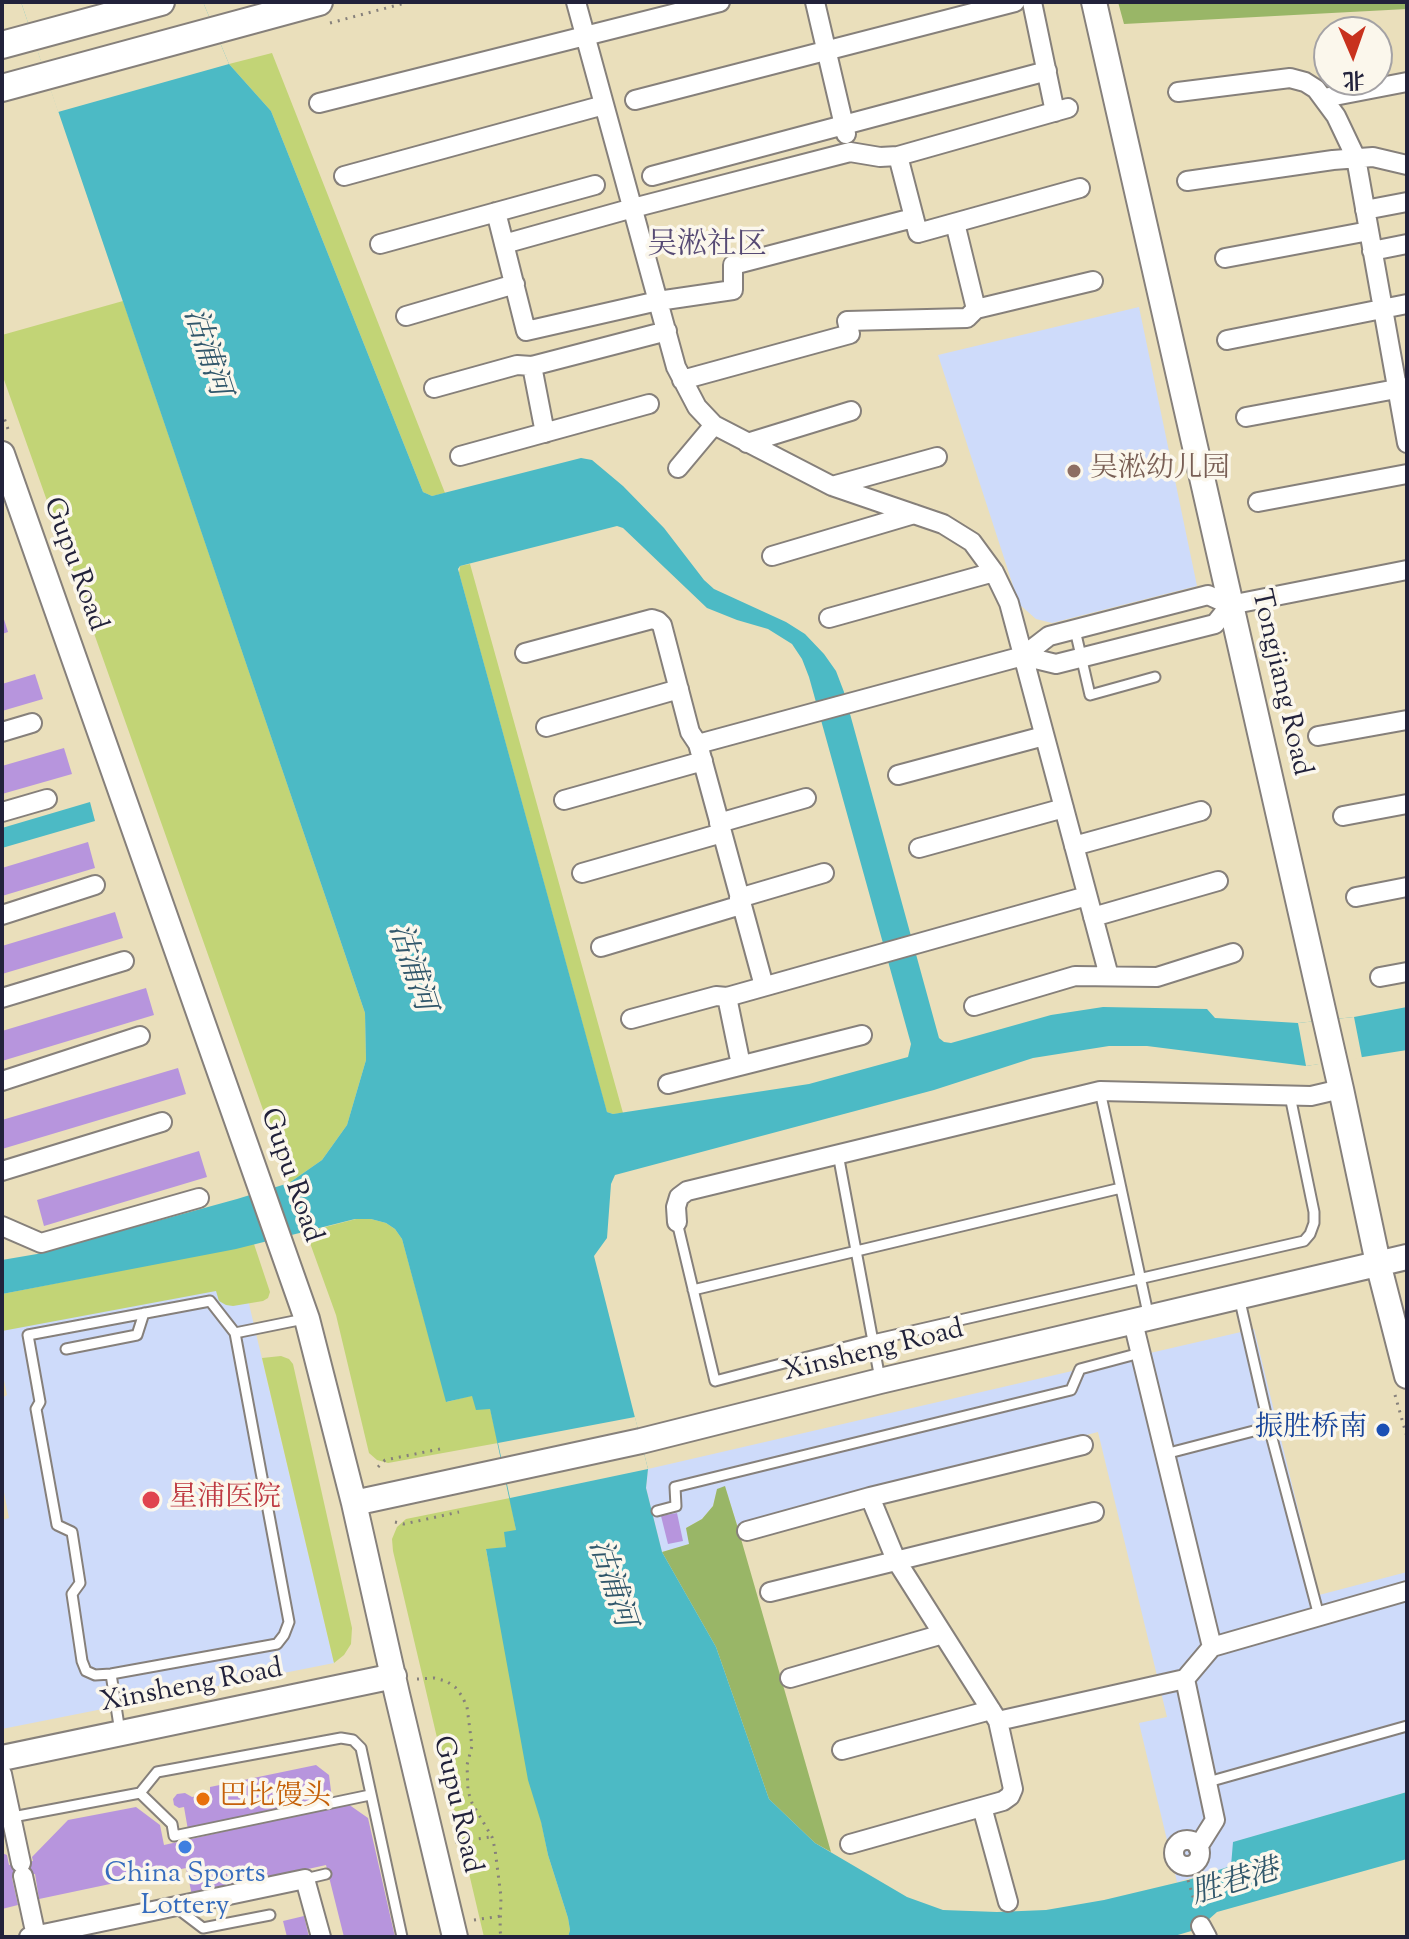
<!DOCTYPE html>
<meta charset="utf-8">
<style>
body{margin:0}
#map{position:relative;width:1409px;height:1939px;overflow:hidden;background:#eadfbb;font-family:"Sorts Mill Goudy","Noto Serif SC",serif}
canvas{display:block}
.frame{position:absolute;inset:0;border:4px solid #22223b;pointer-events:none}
.north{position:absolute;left:1313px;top:16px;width:80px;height:80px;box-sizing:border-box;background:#fbf7ec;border:2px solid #a4a2a5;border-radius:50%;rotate:178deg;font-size:22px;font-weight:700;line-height:32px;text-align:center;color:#22223b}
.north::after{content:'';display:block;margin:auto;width:28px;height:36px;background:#c8321e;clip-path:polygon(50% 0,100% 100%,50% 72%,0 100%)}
</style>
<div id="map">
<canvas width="1409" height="1939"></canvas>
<div class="frame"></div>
<div class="north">北</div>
</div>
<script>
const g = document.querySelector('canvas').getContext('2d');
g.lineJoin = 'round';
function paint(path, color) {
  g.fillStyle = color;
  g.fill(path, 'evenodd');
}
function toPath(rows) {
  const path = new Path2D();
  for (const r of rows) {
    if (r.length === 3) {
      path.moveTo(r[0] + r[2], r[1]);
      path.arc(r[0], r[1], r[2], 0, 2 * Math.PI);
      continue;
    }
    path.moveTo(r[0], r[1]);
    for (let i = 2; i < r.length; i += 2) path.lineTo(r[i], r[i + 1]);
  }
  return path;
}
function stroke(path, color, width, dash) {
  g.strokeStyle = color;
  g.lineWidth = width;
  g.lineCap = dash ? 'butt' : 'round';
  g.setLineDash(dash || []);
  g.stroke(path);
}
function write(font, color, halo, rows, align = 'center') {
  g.font = font + ' "Sorts Mill Goudy","Noto Serif SC",serif';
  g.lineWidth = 7;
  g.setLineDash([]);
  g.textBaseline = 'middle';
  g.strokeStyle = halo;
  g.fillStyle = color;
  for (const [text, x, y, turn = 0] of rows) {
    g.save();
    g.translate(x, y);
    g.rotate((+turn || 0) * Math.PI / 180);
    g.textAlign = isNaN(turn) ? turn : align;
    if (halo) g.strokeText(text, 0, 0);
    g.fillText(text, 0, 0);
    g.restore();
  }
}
const built = toPath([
 [1139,307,1197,586,1052,623,1036,619,1019,604,938,355],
 [236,1249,334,1663,2,1729,2,1520,9,1518,2,1482,2,1398,7,1395,2,1370,2,1294],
 [1254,1329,1319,1595,1407,1572,1407,1792,1234,1842,1232,1866,1177,1882,1139,1723,1167,1717,1098,1432,737,1525,725,1487,717,1490,713,1506,702,1519,686,1528,690,1544,662,1552,646,1488,648,1469]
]);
const green = toPath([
 [272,53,445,493,432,496,423,492,271,111,229,64],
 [123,301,365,1013,366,1060,347,1125,322,1160,289,1183,2,374,2,335],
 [470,564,623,1113,613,1114,607,1112,605,1106,459,573,460,566],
 [356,1219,371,1219,386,1223,395,1229,402,1239,447,1402,473,1395,490,1408,498,1443,388,1463,377,1460,369,1453,336,1315,306,1232],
 [254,1244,270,1292,268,1298,263,1301,233,1306,226,1305,219,1301,216,1291,2,1331,2,1294],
 [281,1356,289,1359,293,1364,352,1628,351,1644,344,1655,334,1663,262,1358],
 [510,1498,516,1530,506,1547,486,1550,548,1855,568,1918,570,1930,568,1937,484,1937,393,1551,392,1539,397,1527,406,1519]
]);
const forest = toPath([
 [1118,2,1407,2,1407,9,1124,24],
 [725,1486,737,1525,831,1852,815,1843,769,1799,716,1647,662,1552,689,1544,686,1528,702,1519,713,1506,717,1489]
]);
const water = toPath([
 [21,2,203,2,229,64,271,111,423,492,432,496,581,458,592,460,623,486,664,528,704,580,714,589,786,622,805,634,824,654,836,671,844,692,939,1038,944,1042,951,1043,1051,1015,1103,1007,1207,1009,1215,1018,1298,1023,1354,1017,1407,1007,1407,1050,1306,1066,1147,1046,1109,1046,1033,1058,934,1090,615,1175,611,1184,607,1238,594,1256,648,1469,646,1488,662,1552,716,1647,769,1799,815,1843,907,1897,943,1910,997,1912,1046,1910,1104,1900,1188,1880,1231,1866,1233,1842,1407,1792,1407,1859,1217,1912,1198,1929,1171,1937,568,1937,570,1930,568,1918,548,1855,541,1822,528,1780,486,1549,506,1547,504,1532,516,1530,490,1409,476,1410,472,1396,446,1402,402,1239,395,1229,386,1223,371,1219,355,1219,236,1249,2,1294,2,1260,37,1254,237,1199,289,1183,322,1160,347,1125,366,1060,365,1013],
 [617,526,623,528,707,608,737,620,768,629,792,644,802,659,809,677,911,1044,908,1057,809,1084,613,1114,607,1112,458,569,460,566],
 [90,802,95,821,2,848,2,828]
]);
const pier = toPath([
 [21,2,203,2,229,64,58,112],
 [1354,1017,1362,1058,1306,1066,1298,1023],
 [635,1417,648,1469,510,1498,498,1443]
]);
const building = toPath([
 [2,613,8,632,2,634],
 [35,674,43,699,2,711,2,684],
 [64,748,72,774,2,794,2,766],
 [88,842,95,868,2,896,2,868],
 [115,912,123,938,2,974,2,946],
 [146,988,154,1015,2,1061,2,1031],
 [178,1068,186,1094,2,1149,2,1120],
 [199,1151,207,1177,44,1226,37,1200],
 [677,1513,683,1541,668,1544,661,1516],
 [316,1765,329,1775,332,1799,188,1830,184,1807,179,1808,174,1805,173,1799,177,1794,185,1793,192,1797,210,1794,210,1787],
 [348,1804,368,1818,395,1937,344,1937,326,1865,192,1895,186,1868,39,1899,35,1874,12,1878,18,1905,2,1909,2,1853,7,1855,9,1865,33,1861,32,1857,68,1820,136,1807,160,1825,164,1845],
 [304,1916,309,1937,287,1937,283,1921]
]);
const path = toPath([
 [330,23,409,2],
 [2,412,9,432],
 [1395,1395,1407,1437],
 [378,1467,385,1460,440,1449],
 [395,1522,404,1524,459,1512],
 [417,1679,434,1678,446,1681,455,1687,462,1696,467,1707,472,1746,467,1765,468,1791,472,1803,492,1837,495,1849,501,1897,500,1930,501,1937],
 [455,1842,491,1837],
 [1193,1865,1188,1880,1196,1907],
 [474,1920,501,1916]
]);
const service = toPath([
 [1075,630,1090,695,1155,677],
 [1100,1091,1149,1318],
 [838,1154,880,1379],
 [677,1222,715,1381,873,1340,1304,1241,1310,1234,1314,1223,1314,1212,1290,1096],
 [693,1290,1121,1188],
 [1239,1297,1269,1427,1319,1616],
 [210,1301,235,1333,289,1622,284,1635,277,1644,111,1674,95,1675,86,1671,82,1661,72,1594,80,1583,72,1532,57,1525,36,1409,40,1402,28,1335,210,1301],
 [235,1333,304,1319],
 [66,1349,137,1335,144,1313],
 [1165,1454,1269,1427],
 [657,1511,676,1506,675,1487,1071,1390,1080,1369,1140,1353],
 [111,1674,120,1732],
 [1208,1782,1407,1726],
 [140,1793,172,1824,174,1836,370,1795],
 [2,1819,140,1793,157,1772,341,1738,353,1740,361,1748,402,1937],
 [305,1879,326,1874],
 [174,1906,203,1928,270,1915]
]);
const minor = toPath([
 [576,2,676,367,697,407,714,425,832,486,943,524,972,542,994,572,1009,603,1109,976],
 [815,2,846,134],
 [1032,2,1055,112],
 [1178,92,1290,78,1305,82,1316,89,1336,116,1356,158,1407,443],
 [1324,98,1407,82],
 [635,100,1015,2],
 [319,103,720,2],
 [898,156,918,233,1080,188],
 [344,176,604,105],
 [652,176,1047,71],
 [1187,181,1333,160,1373,157,1407,165],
 [1365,210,1407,202],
 [496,212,526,331,658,301,733,290,733,265,913,218],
 [955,223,976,309],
 [380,244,595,185],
 [504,244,633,208,850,152,880,157,898,156,1068,108],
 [1372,251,1407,244],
 [1225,258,1369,231],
 [406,316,515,284],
 [1227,340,1407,304],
 [532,366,545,433],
 [682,380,850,334,847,321,967,318,976,309,1093,281],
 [434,388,517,365,532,366,667,331],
 [1246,417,1407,387],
 [747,443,851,411],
 [460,456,649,404],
 [678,468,714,425],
 [832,486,937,457],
 [1258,502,1407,474],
 [772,556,914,514],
 [829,618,994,572],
 [525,653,652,619,658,621,662,625,690,732,698,744,764,986],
 [1023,656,1056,664,1215,624,1230,605],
 [546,727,679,689],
 [2,732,32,723],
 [1318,736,1407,720],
 [698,744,1023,656,1049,636,1208,595,1230,605,1407,570],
 [898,775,1044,736],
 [564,800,703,761],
 [2,812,47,799],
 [1343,816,1407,804],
 [719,823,806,798],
 [1074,846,1201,811],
 [919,848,1064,808],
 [582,873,722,833],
 [1356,897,1407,887],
 [739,898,824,873],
 [2,915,95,885],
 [1093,917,1218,881],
 [601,947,741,905],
 [1380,977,1407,972],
 [727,997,741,1065],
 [2,998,124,961],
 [974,1006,1075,976,1157,977,1233,953],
 [631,1019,716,996,727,997,1087,896],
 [2,1081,140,1036],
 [668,1084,862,1035],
 [2,1171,162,1122],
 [677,1222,676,1207,679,1197,687,1191,1100,1091,1311,1096,1341,1089],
 [2,1226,41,1243,199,1198],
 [1133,1322,1212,1647],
 [747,1531,870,1497,1083,1445],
 [770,1592,1094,1512],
 [790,1678,943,1634],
 [998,1721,1185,1679],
 [842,1750,991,1710],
 [2,1774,21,1863],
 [982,1807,1008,1902],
 [1187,1853,13],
 [850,1844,1003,1801,1010,1796,1013,1789,998,1721,896,1560,870,1497],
 [1198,1847,1215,1820,1185,1679,1212,1647,1407,1591],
 [23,1876,36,1936],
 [1201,1926,1207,1937],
 [29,1937,305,1879,321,1937]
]);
const tertiary = toPath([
 [1094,2,1341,1089,1378,1263,1407,1376],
 [2,454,307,1319,354,1503,397,1694,455,1937],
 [354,1503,641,1441,880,1381,1407,1257],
 [2,1758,394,1676]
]);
const secondary = toPath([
 [2,45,161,2],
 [2,88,319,2]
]);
const markers = [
 [1074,471,8,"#8d6e63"],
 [1383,1430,8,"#1a4fb4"],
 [151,1500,10,"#e0444e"],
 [203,1799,8,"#e8710a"],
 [185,1847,8,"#3f7fe0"]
];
const educationNames = [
 ["吴淞幼儿园",1090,471]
];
const streetNames = [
 ["Gupu Road",73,565,70],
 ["Tongjiang Road",1279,683,77],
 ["Gupu Road",289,1176,71],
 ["Xinsheng Road",874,1353,-14],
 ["Xinsheng Road",192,1688,-11],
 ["Gupu Road",455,1805,77]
];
const transitNames = [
 ["振胜桥南",1367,1430]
];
const healthNames = [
 ["星浦医院",169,1500]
];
const foodNames = [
 ["巴比馒头",219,1799]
];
const shopNames = [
 ["China Sports",185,1876],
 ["Lottery",185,1908]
];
const neighbourhoodNames = [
 ["吴淞社区",707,248]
];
const waterNames = [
 ["沽浦河",204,353,72],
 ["沽浦河",409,968,72],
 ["沽浦河",609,1584,72],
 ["胜巷港",1236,1885,-17]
];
paint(built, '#cedbfa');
paint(green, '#c2d476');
paint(forest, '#99b667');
paint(water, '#4cbac5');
paint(pier, '#eadfbb');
paint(building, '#b795dd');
stroke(service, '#86807b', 13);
stroke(minor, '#86807b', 22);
stroke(tertiary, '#86807b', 28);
stroke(secondary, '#86807b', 30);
stroke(path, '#86807b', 3, [2, 6]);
stroke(service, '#fff', 9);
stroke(minor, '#fff', 18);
stroke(tertiary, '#fff', 24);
stroke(secondary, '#fff', 26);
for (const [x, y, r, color] of markers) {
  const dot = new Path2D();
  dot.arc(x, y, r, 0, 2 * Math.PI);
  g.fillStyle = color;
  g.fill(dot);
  stroke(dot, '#fbf7ec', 3);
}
write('28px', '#785e54', '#fbf7ec', educationNames, 'left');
write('28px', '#22223b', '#fbf7ec', streetNames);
write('28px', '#164399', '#fbf7ec', transitNames, 'right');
write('28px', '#be3a42', '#fbf7ec', healthNames, 'left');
write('28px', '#c56008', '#fbf7ec', foodNames, 'left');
write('28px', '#366cbe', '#fbf7ec', shopNames);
write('30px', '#564a74', '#fbf7ec', neighbourhoodNames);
write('italic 30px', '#31576b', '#fbf7ec', waterNames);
</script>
